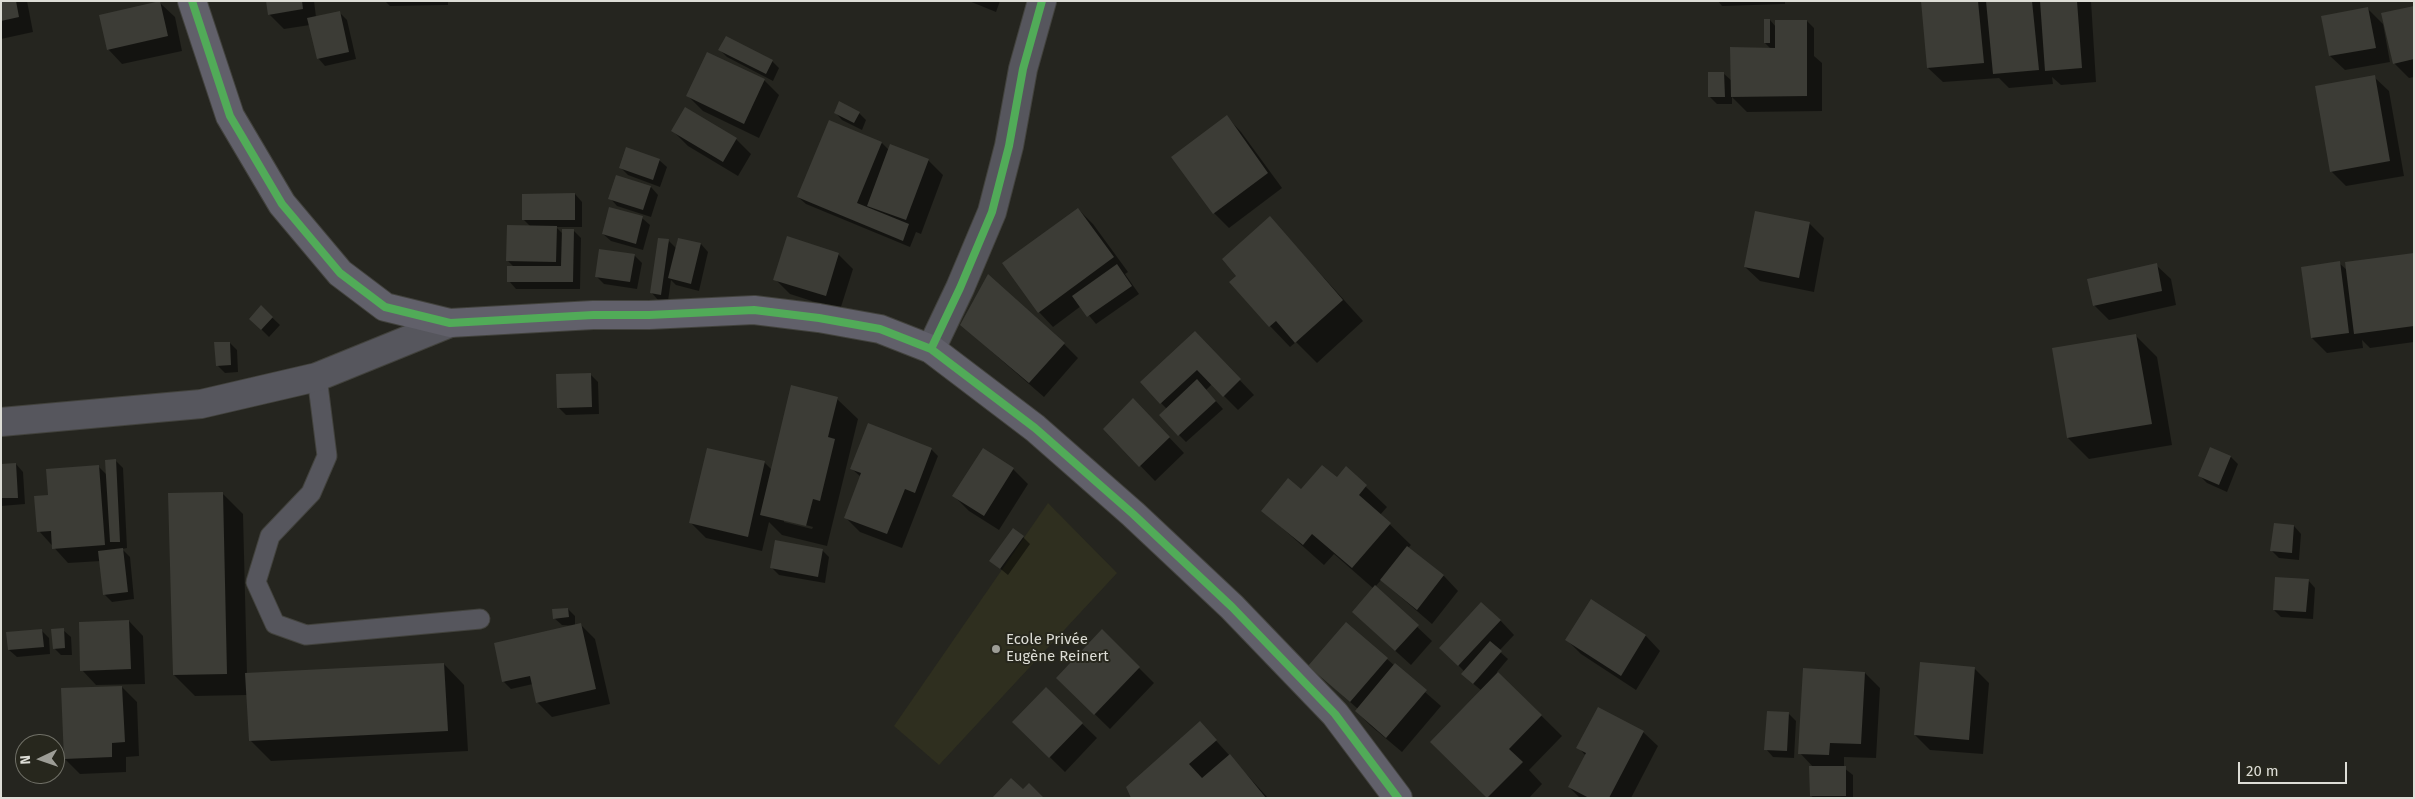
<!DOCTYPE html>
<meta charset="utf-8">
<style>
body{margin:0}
#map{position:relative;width:2415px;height:799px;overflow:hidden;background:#25251f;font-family:"Fira Sans",sans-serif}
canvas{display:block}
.frame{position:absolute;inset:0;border:2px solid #ddddd6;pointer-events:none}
.north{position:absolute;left:15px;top:734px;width:50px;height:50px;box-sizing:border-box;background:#27271d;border:1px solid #707067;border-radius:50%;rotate:267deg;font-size:14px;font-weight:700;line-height:20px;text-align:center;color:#ddddd6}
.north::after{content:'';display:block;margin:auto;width:18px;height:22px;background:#9d9d96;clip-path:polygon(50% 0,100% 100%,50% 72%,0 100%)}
.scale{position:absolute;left:2238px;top:762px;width:109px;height:22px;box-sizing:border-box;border:2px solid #ddddd6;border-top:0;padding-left:6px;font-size:15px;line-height:18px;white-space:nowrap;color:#ddddd6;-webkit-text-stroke:4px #27271d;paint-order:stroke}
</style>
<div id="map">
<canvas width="2415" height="799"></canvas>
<div class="frame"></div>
<div class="north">N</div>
<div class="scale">20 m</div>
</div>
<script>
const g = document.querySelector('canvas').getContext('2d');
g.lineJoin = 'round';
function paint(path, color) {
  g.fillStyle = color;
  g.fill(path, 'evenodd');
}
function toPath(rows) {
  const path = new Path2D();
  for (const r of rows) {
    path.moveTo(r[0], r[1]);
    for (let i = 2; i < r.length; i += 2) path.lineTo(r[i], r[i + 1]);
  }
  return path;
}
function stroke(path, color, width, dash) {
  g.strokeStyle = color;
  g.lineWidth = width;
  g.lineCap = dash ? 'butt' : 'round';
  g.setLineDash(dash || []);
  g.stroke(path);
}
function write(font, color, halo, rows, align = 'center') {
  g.font = font + ' "Fira Sans",sans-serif';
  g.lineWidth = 4;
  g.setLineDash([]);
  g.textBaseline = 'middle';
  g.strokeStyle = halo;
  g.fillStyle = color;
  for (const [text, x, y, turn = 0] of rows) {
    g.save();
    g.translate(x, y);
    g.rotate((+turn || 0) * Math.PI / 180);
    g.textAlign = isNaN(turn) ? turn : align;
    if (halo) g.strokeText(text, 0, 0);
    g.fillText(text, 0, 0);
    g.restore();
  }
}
const built = toPath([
 [1048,503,1117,573,939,765,894,726]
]);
const shadow = toPath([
 [1,1,27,1,33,32,1,39],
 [267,1,314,1,316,17,339,12,347,20,356,59,325,66,318,58,310,25,284,29,269,14],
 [385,1,448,1,448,5,390,6],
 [969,1,1000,1,996,12],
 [1718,1,1785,1,1785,4,1722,6],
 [1922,1,2091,1,2096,82,2061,85,2052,77,2053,84,2009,88,1999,78,1943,82,1928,68],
 [160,3,175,17,182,51,122,64,108,49],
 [2414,7,2414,77,2409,78,2394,63],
 [2368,9,2383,24,2390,62,2345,70,2330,56],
 [1770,20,1776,27,1807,21,1814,28,1814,56,1822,63,1822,111,1747,112,1732,97,1732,104,1717,104,1710,97,1723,73,1732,81,1771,49,1765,43],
 [720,50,772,61,779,68,773,81,727,57],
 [2374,77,2389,91,2404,176,2346,186,2331,171],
 [764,80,779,95,759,138,703,111,688,96],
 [686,109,736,139,751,154,738,176,688,146,673,131],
 [835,112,859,113,866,120,862,130,842,120],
 [1227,117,1241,132,1282,188,1229,228,1214,213,1173,157],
 [882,143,889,150,928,160,943,175,921,234,916,232,910,247,806,204,798,197],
 [659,160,667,167,660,187,628,175,620,167],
 [651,187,658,195,651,217,617,206,610,198],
 [575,194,582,202,582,227,556,227,563,234,573,230,581,238,580,289,516,289,509,281,514,267,508,261,531,227,523,219],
 [1078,209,1093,224,1128,272,1125,274,1139,294,1096,324,1081,306,1053,327,1039,312],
 [642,218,650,225,643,250,611,241,603,234],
 [1270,218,1363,321,1317,363,1296,342,1290,347,1270,326,1238,276],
 [1809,223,1824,238,1814,292,1760,281,1745,267],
 [678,239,701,244,708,252,699,291,676,285,671,280,668,301,658,300,651,292,669,241,676,248],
 [838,254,853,269,840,310,790,294,775,279],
 [634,255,642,263,637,289,604,284,596,276],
 [2414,255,2414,342,2370,348,2362,340,2363,348,2327,353,2312,338,2303,268,2339,263,2347,270],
 [2156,265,2171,279,2176,305,2109,320,2094,305],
 [261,307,280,325,269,337,251,319],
 [961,325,1064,344,1078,358,1044,397],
 [2136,336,2157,357,2172,445,2089,459,2068,438],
 [230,343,237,350,238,372,225,373,217,365],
 [1209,348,1254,395,1238,410,1212,384,1206,390,1223,409,1186,442,1179,435,1167,409,1161,403],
 [590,374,598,382,599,414,566,415,558,407],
 [837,399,858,419,827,546,782,535,769,522,762,551,706,538,691,523,764,462,772,470],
 [784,519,813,527,812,529,784,522],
 [1148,415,1184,453,1155,481,1105,429],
 [2211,448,2231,457,2238,464,2227,492,2207,483,2200,476],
 [931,449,938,456,902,548,860,532,845,517,861,477,852,469],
 [115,460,123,468,127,548,122,549,130,557,134,599,112,602,104,594,101,561,68,563,39,531,49,496,98,466,107,475],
 [16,464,23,472,25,504,1,506,1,465],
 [1346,468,1387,507,1380,515,1411,545,1408,548,1444,576,1458,591,1432,624,1381,580,1375,587,1432,641,1411,665,1368,626,1374,589,1334,554,1324,565,1263,511,1301,491,1337,479],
 [1013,469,1028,484,999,530,969,511,954,496],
 [222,493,243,514,247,674,444,664,464,685,468,751,271,761,250,740,247,695,195,696,174,675],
 [2294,526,2301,534,2299,560,2279,558,2272,551],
 [1023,537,1030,544,1008,575,991,561],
 [822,550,829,557,825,583,779,575,771,567],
 [2308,580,2315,588,2313,619,2281,617,2274,610],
 [1591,601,1646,636,1660,651,1636,690,1581,654,1567,640],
 [568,609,575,616,575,626,581,625,595,639,610,704,552,717,537,702,533,684,511,689,504,682,575,626,562,625,554,618],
 [1500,620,1514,635,1499,651,1508,659,1497,672,1562,736,1529,770,1542,784,1529,798,1488,798,1432,742,1482,691,1470,681,1465,672,1455,662],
 [129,621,143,636,145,684,96,685,82,670],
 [41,630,49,638,50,654,17,657,9,650],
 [63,630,71,637,72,655,61,655,54,648],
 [1102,631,1154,683,1110,729,1072,692],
 [1387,659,1441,706,1402,752,1371,726,1356,711,1358,709,1325,680],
 [1974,668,1989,683,1983,754,1930,750,1915,735],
 [1865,673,1880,688,1876,758,1844,757,1844,768,1853,775,1853,798,1813,798,1811,795,1814,768,1800,753],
 [122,687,137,702,139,756,126,757,126,772,80,774,65,759],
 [1046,689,1097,738,1065,772,1014,722],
 [1788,713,1796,721,1794,758,1773,757,1766,749],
 [1200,723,1268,798,1132,798],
 [1643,732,1658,746,1631,798,1580,798,1569,787,1586,756,1578,747]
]);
const building = toPath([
 [1,1,16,1,19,17,1,21],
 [160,1,168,36,107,50,99,15],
 [266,1,302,1,303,9,268,15],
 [1921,1,1978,1,1984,63,1927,68],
 [1986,1,2032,1,2039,70,1993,74],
 [2040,1,2077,1,2082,68,2045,71],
 [2414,6,2414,59,2393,64,2381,13],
 [2368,7,2376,48,2329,56,2321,16],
 [340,11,349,52,317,59,307,18],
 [1764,19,1770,19,1770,43,1764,43],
 [1775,20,1807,20,1807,96,1731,97,1730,47,1775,48],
 [726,36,773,60,766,74,718,50],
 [707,52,765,79,744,124,686,96],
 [1708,72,1724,72,1725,97,1708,97],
 [2375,75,2390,161,2330,172,2315,86],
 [839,101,860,112,854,123,834,113],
 [685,107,737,138,723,162,671,131],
 [1227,115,1268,173,1213,214,1171,157],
 [829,120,882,142,857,203,909,224,903,241,797,197],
 [890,144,929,159,906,220,867,206],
 [626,147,660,159,653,180,619,168],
 [616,175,651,186,643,210,608,199],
 [575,193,575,220,522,220,522,194],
 [609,207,643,216,636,244,602,234],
 [1078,208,1114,257,1038,313,1002,263],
 [1755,211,1810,222,1799,278,1744,267],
 [1270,216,1343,300,1295,343,1276,321,1269,327,1229,282,1236,276,1222,259],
 [507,225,557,226,556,262,506,261],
 [562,229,574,229,573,282,507,282,507,266,561,266],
 [787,236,839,253,826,296,773,280],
 [658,238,669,239,661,295,650,293],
 [678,238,701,243,691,284,668,278],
 [599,249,635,254,630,282,595,277],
 [2414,253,2414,326,2354,334,2345,262],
 [2340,261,2349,333,2311,338,2301,267],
 [2157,263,2162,291,2093,306,2087,279],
 [1117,264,1132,286,1087,317,1072,296],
 [988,274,1065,343,1029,383,960,325],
 [261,305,273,317,261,330,249,319],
 [1195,331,1241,379,1223,397,1197,370,1160,404,1140,382],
 [2136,334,2152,424,2067,438,2052,348],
 [214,342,230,342,231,365,216,366],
 [591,373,592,407,557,408,556,374],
 [1197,379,1216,401,1178,436,1159,415],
 [791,385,838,397,828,437,835,439,820,501,813,499,806,526,760,515],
 [1133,398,1170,437,1139,467,1103,429],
 [868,423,932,448,915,493,905,489,887,534,844,518,861,473,850,469],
 [2210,447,2231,456,2219,485,2198,476],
 [707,448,765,461,748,537,689,523],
 [983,448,1014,468,984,516,952,496],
 [116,459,120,542,110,542,105,460],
 [16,463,18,498,1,498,1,464],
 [99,465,105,545,52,549,51,531,37,532,34,496,48,495,46,469],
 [1322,465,1337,477,1346,466,1367,485,1359,495,1391,523,1352,568,1312,534,1303,545,1261,511,1288,478,1301,489],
 [223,492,227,674,173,675,168,493],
 [2274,523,2294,525,2292,553,2270,551],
 [1013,528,1024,536,1000,569,989,561],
 [775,540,823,549,818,577,770,568],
 [1407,546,1444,575,1417,610,1380,580],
 [123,548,128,592,103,595,98,551],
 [2275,577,2309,579,2306,612,2273,610],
 [1375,585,1419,625,1395,651,1352,612],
 [1591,599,1646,635,1621,676,1565,640],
 [1481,602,1501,620,1458,666,1439,648],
 [568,608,569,617,553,619,552,609],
 [129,620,131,669,80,671,79,622],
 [1346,622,1388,658,1350,702,1308,666],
 [581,623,596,689,536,703,530,676,502,682,494,643],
 [64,628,65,648,53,649,51,629],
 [42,629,44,647,8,650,6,632],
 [1102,629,1140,667,1094,715,1056,678],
 [1490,641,1502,651,1473,684,1461,674],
 [1920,662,1975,667,1969,740,1914,735],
 [444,663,448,731,249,741,245,673],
 [1395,663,1427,690,1386,738,1355,711],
 [1803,668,1865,672,1861,744,1830,743,1829,755,1798,754],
 [1498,672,1542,715,1509,749,1523,762,1487,798,1430,742],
 [122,686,125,742,112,743,112,757,64,759,61,688],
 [1046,687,1083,723,1049,758,1012,722],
 [1598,707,1644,731,1609,798,1589,798,1568,787,1586,753,1576,748],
 [1767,711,1789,712,1787,751,1764,750],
 [1200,721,1217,740,1189,764,1202,778,1230,754,1266,798,1131,798,1126,787],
 [1809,766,1846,766,1846,796,1810,796],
 [1011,778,1023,789,1029,783,1044,798,992,798]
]);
const lane = toPath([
 [317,377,327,456,311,493,270,536,256,582,275,624,306,635,480,619]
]);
const street = toPath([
 [931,349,960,288,992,212,1009,146,1023,69,1042,1],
 [1,422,201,404,317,377,450,323]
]);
const secondary = toPath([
 [192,1,230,116,282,204,340,273,385,307,450,323,593,315,649,315,754,310,819,318,880,329,931,349,1035,428,1133,514,1232,607,1335,714,1398,798]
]);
const cycleway = toPath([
 [192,1,230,116,282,204,340,273,385,307,450,323,593,315,649,315,754,310,819,318,880,329,931,349,1035,428,1133,514,1232,607,1335,714,1398,798],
 [931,349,960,288,992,212,1009,146,1023,69,1042,1]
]);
const markers = [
 [996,649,5,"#9d9d96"]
];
const poiNames = [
 ["Ecole Privée",1006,640],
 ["Eugène Reinert",1006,657]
];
paint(built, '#2f2f1f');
paint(shadow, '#0007');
paint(building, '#3c3c36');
stroke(lane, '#42423d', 21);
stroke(street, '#42423d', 30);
stroke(secondary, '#42423d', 30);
stroke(lane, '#56565d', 19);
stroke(street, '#56565d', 28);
stroke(secondary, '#61606a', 28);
stroke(cycleway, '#51ab58', 8);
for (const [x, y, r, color] of markers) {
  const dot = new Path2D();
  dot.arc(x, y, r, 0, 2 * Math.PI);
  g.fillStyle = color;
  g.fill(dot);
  stroke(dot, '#27271d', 2);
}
write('15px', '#ddddd6', '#27271d', poiNames, 'left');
</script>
